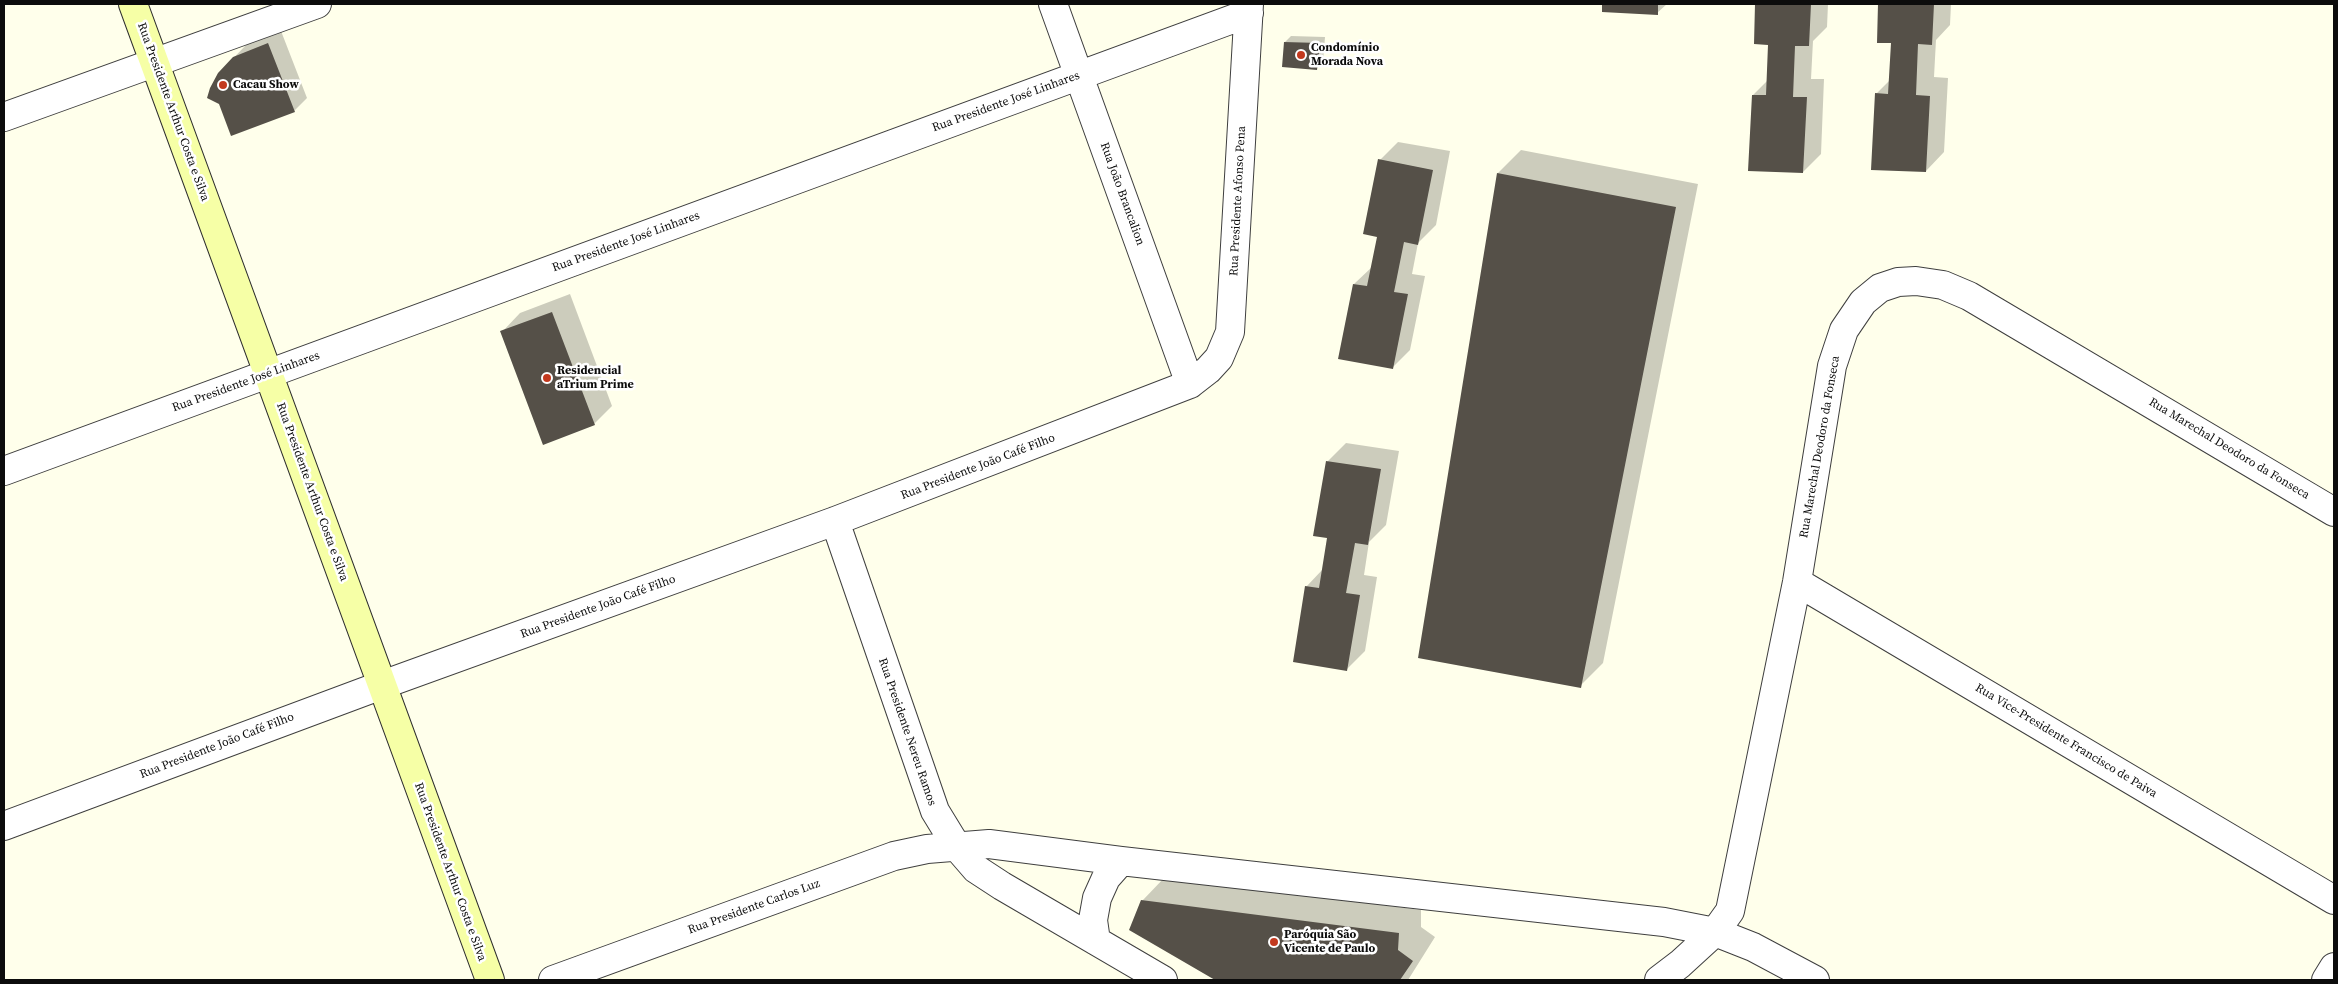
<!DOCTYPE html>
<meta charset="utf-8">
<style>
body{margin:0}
#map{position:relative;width:2338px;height:984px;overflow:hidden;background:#ffffeb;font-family:"Source Serif 4",serif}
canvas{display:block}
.frame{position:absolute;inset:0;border:5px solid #0c0c0c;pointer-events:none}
</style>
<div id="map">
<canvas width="2338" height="984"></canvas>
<div class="frame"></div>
</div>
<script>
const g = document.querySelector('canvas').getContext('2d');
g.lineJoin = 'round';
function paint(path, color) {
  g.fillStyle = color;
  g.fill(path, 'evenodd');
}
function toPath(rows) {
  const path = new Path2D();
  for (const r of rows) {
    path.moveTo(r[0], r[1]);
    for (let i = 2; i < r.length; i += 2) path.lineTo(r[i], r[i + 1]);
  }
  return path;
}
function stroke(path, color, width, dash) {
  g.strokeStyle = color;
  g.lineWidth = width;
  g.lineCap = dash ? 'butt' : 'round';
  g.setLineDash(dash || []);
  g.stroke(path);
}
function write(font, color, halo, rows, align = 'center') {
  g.font = font + ' "Source Serif 4",serif';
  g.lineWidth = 5;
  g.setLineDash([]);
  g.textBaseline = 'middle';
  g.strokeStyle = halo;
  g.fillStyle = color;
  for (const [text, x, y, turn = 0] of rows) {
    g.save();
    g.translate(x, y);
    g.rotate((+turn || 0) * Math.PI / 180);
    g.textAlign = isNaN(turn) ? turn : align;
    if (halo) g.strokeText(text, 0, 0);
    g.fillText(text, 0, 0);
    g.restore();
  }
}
const shadow = toPath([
 [1603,4,1667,4,1657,13,1603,11],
 [1757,4,1828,4,1827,27,1813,41,1811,79,1824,79,1821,154,1803,172,1753,95,1767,81,1769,43,1755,43],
 [1880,4,1951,4,1950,25,1936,40,1934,77,1948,78,1944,152,1926,171,1876,94,1890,80,1892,42,1878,41],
 [281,31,307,98,294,111,219,73,247,44],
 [1291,36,1325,37,1323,62,1317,68,1285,42],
 [1398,142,1450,151,1436,225,1418,243,1412,274,1425,276,1410,350,1392,368,1354,284,1372,267,1378,236,1380,160],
 [1521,150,1698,184,1603,663,1580,686,1420,657,1498,173],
 [570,294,612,406,594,424,502,332,520,313],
 [1346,443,1399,451,1386,525,1369,542,1364,575,1377,577,1365,651,1347,669,1306,587,1323,569,1328,537,1328,461],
 [1165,877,1421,910,1421,927,1435,937,1408,980,1217,980,1131,929,1142,901]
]);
const building = toPath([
 [1602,4,1658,4,1658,15,1602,12],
 [1755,4,1811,4,1809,46,1795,46,1793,97,1807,97,1803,173,1748,171,1752,95,1766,95,1768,45,1754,44],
 [1878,4,1934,4,1932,45,1918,44,1916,95,1930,96,1926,172,1871,170,1875,93,1888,94,1891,43,1877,43],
 [1284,42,1320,43,1317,70,1282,67],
 [268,43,295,112,231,136,219,104,207,98,210,88,218,73,233,57],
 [1378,159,1433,170,1418,245,1404,242,1394,292,1408,294,1393,369,1338,359,1353,284,1367,286,1377,237,1363,234],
 [1497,173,1676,207,1581,688,1418,658],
 [552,312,595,425,543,445,500,331],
 [1326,461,1381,469,1368,545,1355,543,1346,593,1360,595,1347,671,1293,662,1305,586,1319,588,1327,538,1313,536],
 [1141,900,1399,933,1398,950,1413,961,1400,980,1215,980,1129,930]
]);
const street = toPath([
 [1053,4,1190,384],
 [4,117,317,4],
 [4,471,1249,13],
 [835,521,935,811,957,847,976,869,1002,886,1163,980],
 [1797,582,2334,900],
 [4,826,382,685,835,521,1190,384,1208,370,1219,358,1230,332,1249,4],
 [1096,941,1093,920,1097,898,1106,878,1121,861],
 [553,980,894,856,927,849,989,844,1121,861,1664,922,1715,932,1753,947,1815,980],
 [1659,980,1680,964,1715,932,1730,911,1797,582,1832,366,1844,330,1863,302,1880,288,1898,282,1916,281,1943,285,1969,296,2334,512],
 [2326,980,2334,967]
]);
const secondary = toPath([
 [133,4,490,980]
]);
const markers = [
 [1301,55,5,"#c3391e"],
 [223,85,5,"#c3391e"],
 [547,378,5,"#c3391e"],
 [1274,942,5,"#c3391e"]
];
const poiNames = [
 ["Condomínio",1311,48],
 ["Morada Nova",1311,62],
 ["Cacau Show",233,85],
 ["Residencial",557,371],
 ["aTrium Prime",557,385],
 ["Paróquia São",1284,935],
 ["Vicente de Paulo",1284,949]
];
const streetNames = [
 ["Rua Presidente José Linhares",1006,102,-20],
 ["Rua Presidente Arthur Costa e Silva",173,112,70],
 ["Rua João Brancalion",1122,194,70],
 ["Rua Presidente Afonso Pena",1238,201,-87],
 ["Rua Presidente José Linhares",626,242,-20],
 ["Rua Presidente José Linhares",246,382,-20],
 ["Rua Marechal Deodoro da Fonseca",1820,447,-80],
 ["Rua Marechal Deodoro da Fonseca",2229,449,31],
 ["Rua Presidente João Café Filho",978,467,-21],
 ["Rua Presidente Arthur Costa e Silva",312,492,70],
 ["Rua Presidente João Café Filho",598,607,-20],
 ["Rua Presidente Nereu Ramos",907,732,71],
 ["Rua Vice-Presidente Francisco de Paiva",2066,741,31],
 ["Rua Presidente João Café Filho",217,746,-21],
 ["Rua Presidente Arthur Costa e Silva",450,872,70],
 ["Rua Presidente Carlos Luz",754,907,-20]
];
paint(shadow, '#0003');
paint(building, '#555048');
stroke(street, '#3f3f3f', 30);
stroke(secondary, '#2e2e2e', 30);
stroke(street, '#fff', 28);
stroke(secondary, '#f6ffa6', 28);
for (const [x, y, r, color] of markers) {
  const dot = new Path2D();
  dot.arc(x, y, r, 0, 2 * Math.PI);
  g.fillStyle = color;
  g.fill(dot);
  stroke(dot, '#fff', 2);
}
write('bold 12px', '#0c0c0c', '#fff', poiNames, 'left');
write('12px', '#0c0c0c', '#fff', streetNames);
</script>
